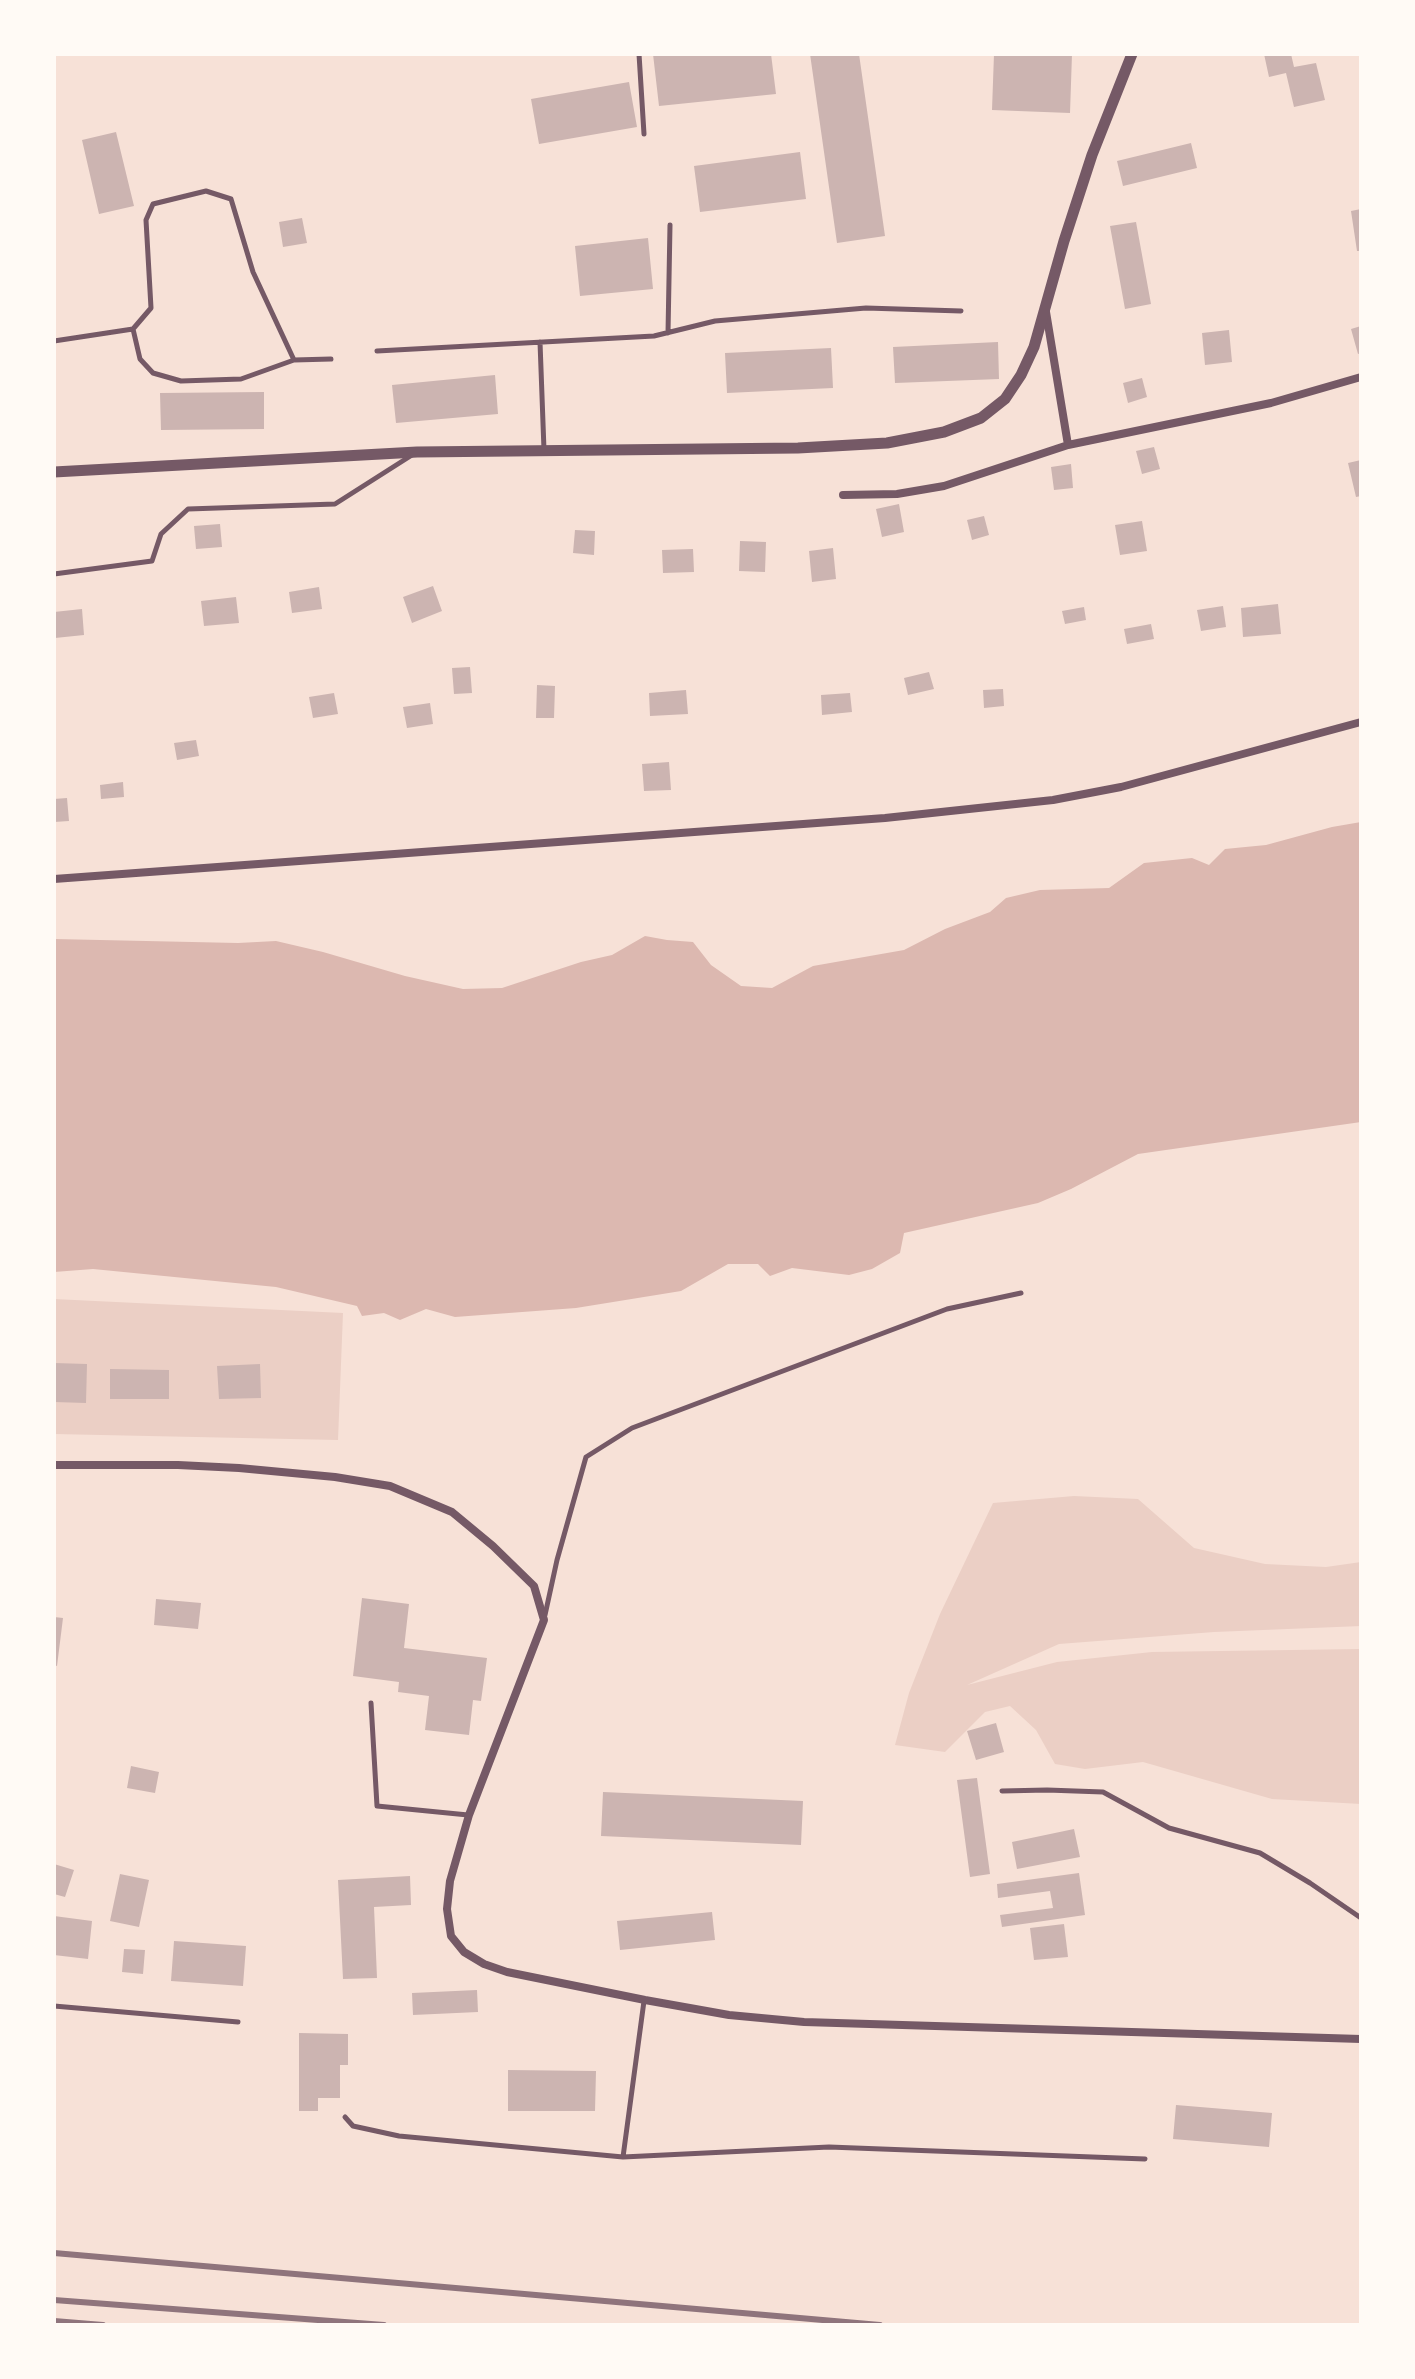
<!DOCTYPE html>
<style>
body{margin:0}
#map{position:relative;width:1415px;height:2379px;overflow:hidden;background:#f7e1d7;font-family:Arial,sans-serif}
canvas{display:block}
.frame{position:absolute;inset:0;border:56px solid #fffaf5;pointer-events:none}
</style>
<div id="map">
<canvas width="1415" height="2379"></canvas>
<div class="frame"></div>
</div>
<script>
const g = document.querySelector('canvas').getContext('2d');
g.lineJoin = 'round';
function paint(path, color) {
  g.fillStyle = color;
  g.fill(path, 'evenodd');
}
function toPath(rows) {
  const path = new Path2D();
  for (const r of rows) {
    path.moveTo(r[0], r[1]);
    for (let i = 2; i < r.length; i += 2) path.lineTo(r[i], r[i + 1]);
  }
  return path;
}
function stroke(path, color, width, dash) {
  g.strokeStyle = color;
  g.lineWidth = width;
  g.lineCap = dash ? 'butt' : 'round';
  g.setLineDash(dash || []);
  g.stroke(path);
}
const green = toPath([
 [54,1299,343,1313,338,1440,54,1434],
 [1074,1496,1138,1499,1194,1548,1265,1564,1326,1567,1361,1562,1361,1626,1214,1632,1059,1644,967,1685,1057,1662,1152,1652,1361,1649,1361,1804,1272,1799,1143,1762,1085,1769,1055,1764,1036,1730,1010,1706,985,1712,945,1752,895,1745,909,1693,940,1614,993,1503]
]);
const water = toPath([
 [1361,822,1361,1122,1138,1154,1071,1189,1038,1203,904,1233,900,1253,872,1269,849,1275,792,1268,770,1276,758,1264,728,1264,681,1291,576,1308,455,1317,426,1309,400,1320,384,1313,362,1316,357,1306,276,1287,93,1269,54,1272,54,939,238,943,276,941,323,952,405,976,463,989,502,988,581,962,612,955,645,936,667,940,693,942,711,965,741,986,772,988,813,966,904,950,945,929,990,912,1006,898,1040,890,1109,888,1144,863,1192,858,1209,865,1225,849,1266,845,1332,827]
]);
const building = toPath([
 [653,54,771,54,776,94,659,106],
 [810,54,859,54,885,236,837,243],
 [994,54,1072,54,1070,113,992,110],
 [1264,54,1291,54,1294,67,1316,63,1325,100,1294,107,1286,73,1269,77],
 [629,82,637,127,539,144,531,99],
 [116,132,134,206,99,214,82,140],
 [1191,143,1197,168,1123,186,1117,161],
 [800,152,806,199,700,212,694,166],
 [1361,209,1361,251,1357,251,1351,211],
 [302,218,307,243,283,247,279,222],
 [1136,222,1151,304,1125,309,1110,226],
 [648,238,653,289,580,296,575,246],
 [1361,326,1361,353,1358,354,1351,329],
 [1229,330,1232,362,1205,365,1202,333],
 [998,342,999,379,895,383,893,347],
 [831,348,833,388,727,393,725,353],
 [495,375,498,414,396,423,392,385],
 [1142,378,1147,397,1128,403,1123,383],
 [264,392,264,429,161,430,160,393],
 [1154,447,1160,469,1142,474,1136,451],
 [1361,460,1361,496,1356,497,1348,463],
 [1071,464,1073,488,1054,490,1051,467],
 [899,504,904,532,882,537,876,509],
 [984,516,989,535,972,540,967,520],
 [1142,521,1147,551,1120,555,1115,525],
 [220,524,222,547,196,549,194,526],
 [575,530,595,531,594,555,573,553],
 [740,541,766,542,765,572,739,571],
 [833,548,836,579,812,582,809,551],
 [693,549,694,572,663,573,662,550],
 [433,586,442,611,412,623,403,597],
 [319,587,322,609,292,613,289,592],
 [236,597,239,623,204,626,201,601],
 [1278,604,1281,634,1243,637,1241,608],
 [1223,606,1226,627,1201,631,1197,610],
 [1084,607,1086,620,1065,624,1062,611],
 [82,609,84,635,55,638,54,612],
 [1151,624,1154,639,1127,644,1124,629],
 [470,667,472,693,454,694,452,668],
 [929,672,934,689,908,695,904,678],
 [537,685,555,686,554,718,536,718],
 [1003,689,1004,706,984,708,983,690],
 [686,690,688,714,650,716,649,693],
 [334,693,338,714,313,718,309,697],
 [850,693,852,712,822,715,821,695],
 [430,703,433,724,407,728,403,707],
 [196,740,199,756,177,760,174,743],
 [669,762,671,790,644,791,642,764],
 [123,782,124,797,101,799,100,785],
 [67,798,69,821,54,822,54,799],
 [54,1363,87,1364,86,1403,54,1402],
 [260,1364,261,1398,219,1399,217,1366],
 [110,1369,169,1370,169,1399,110,1399],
 [362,1598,409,1604,404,1648,487,1658,481,1701,473,1700,469,1735,425,1730,429,1696,398,1692,399,1682,353,1676],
 [156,1599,201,1603,198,1629,154,1625],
 [54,1617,63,1618,57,1666,54,1665],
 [996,1723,1004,1752,976,1760,967,1731],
 [131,1766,159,1772,155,1793,127,1788],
 [977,1778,990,1874,970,1877,957,1780],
 [603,1792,803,1801,801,1845,601,1836],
 [1074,1829,1080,1857,1017,1869,1012,1842],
 [54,1864,74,1870,65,1897,54,1894],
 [1079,1873,1085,1915,1002,1927,1000,1915,1053,1908,1050,1891,998,1898,997,1884],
 [120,1874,149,1880,139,1927,110,1921],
 [410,1876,411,1905,374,1907,377,1978,343,1979,338,1880],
 [712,1912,715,1940,620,1950,617,1921],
 [54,1916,92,1921,88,1959,54,1955],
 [1064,1924,1068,1957,1034,1960,1030,1928],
 [174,1941,246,1946,243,1986,171,1981],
 [124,1949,145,1950,143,1974,122,1972],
 [477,1990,478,2012,413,2015,412,1993],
 [299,2033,348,2034,348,2065,340,2065,340,2098,318,2098,318,2111,299,2111],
 [508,2070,596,2071,595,2111,508,2111],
 [1176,2105,1272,2113,1269,2147,1173,2139]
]);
const service = toPath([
 [639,54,644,134],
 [133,329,140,359,153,373,181,381,241,379,294,360,331,359],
 [668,333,670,225],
 [54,341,133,329,151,308,146,220,153,204,206,191,231,199,253,272,294,360],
 [540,342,544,450],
 [377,351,654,336,715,321,866,308,961,311],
 [54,574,152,561,161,534,188,509,335,504,412,455],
 [545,1615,557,1560,586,1457,632,1428,947,1309,1021,1293],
 [371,1703,377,1806,468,1815],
 [1002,1791,1047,1790,1103,1792,1169,1828,1260,1853,1310,1883,1361,1918],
 [54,2006,238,2022],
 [345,2117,353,2126,399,2136,623,2157,644,2001],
 [623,2157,829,2147,1145,2159]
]);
const minor = toPath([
 [1046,312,1068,445],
 [843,495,897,494,944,486,1068,445,1271,403,1361,377],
 [54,879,885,818,1053,800,1121,787,1361,722],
 [54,1465,178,1465,239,1468,335,1477,390,1486,452,1512,493,1546,534,1586,544,1620,469,1815,450,1881,447,1909,451,1936,464,1952,484,1964,507,1972,645,2000,729,2015,804,2022,1361,2039]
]);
const tertiary = toPath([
 [54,472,417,452,798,448,887,443,944,432,981,418,1005,399,1021,375,1034,347,1064,241,1092,155,1132,54]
]);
const rail = toPath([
 [54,2253,880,2325],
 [54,2300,384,2325],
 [54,2321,103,2325]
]);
paint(green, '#ebcfc5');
paint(water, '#dcb8b0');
paint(building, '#ccb4b1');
stroke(service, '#755966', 5);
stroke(minor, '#755966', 8);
stroke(tertiary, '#755966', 11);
stroke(rail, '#8f747c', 6);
</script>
